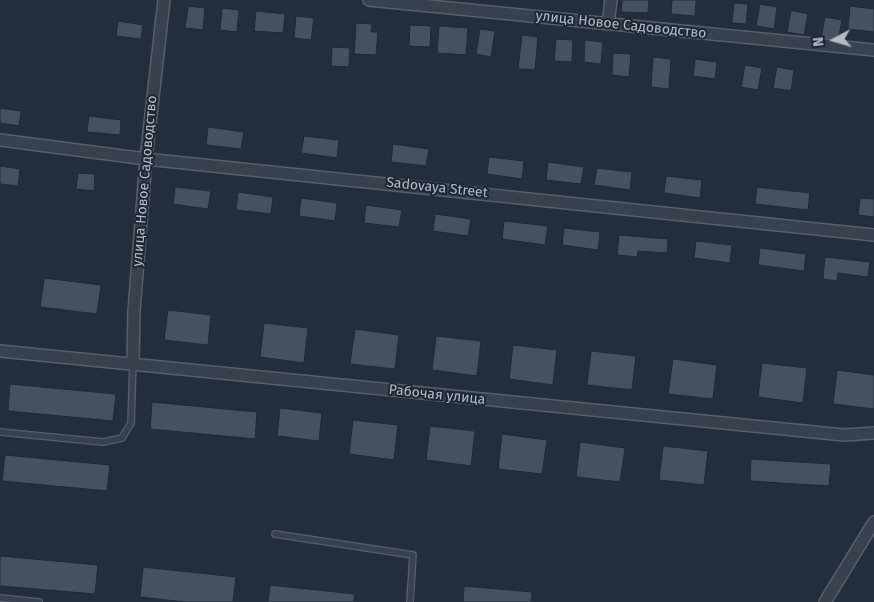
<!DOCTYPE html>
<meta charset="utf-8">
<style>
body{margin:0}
#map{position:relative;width:874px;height:602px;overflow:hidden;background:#242f3e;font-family:"Fira Sans",sans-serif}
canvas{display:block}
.north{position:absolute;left:809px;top:15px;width:50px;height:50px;-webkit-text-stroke:4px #1d2633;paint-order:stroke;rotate:264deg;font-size:14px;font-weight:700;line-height:20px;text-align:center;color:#b4bcc9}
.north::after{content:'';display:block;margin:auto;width:18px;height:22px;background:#b4bcc9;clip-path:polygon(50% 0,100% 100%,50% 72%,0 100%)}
</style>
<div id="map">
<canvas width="874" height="602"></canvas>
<div class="north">N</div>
</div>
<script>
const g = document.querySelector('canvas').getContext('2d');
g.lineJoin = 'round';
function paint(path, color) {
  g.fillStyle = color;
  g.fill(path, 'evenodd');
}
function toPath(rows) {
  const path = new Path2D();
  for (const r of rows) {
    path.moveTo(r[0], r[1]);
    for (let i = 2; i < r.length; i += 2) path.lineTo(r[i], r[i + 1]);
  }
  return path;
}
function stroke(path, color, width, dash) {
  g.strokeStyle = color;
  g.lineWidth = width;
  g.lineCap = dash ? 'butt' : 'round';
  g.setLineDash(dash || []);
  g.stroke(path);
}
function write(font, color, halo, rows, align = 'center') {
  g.font = font + ' "Fira Sans",sans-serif';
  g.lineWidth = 4;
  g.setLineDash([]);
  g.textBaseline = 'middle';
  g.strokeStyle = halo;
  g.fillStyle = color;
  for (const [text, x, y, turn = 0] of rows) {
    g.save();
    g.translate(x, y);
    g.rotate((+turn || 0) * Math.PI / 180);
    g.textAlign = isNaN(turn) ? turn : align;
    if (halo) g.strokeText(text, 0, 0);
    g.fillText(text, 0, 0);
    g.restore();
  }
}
const building = toPath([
 [622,0,649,0,648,13,621,12,622,0],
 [672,0,696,0,695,16,671,14,672,0],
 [734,3,748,4,746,24,732,23,734,3],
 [760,4,777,7,774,29,756,26,760,4],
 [188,6,205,8,203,30,185,28,188,6],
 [850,6,874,9,874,32,848,29,850,6],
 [222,8,239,10,237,32,220,30,222,8],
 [791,10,808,14,804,35,787,32,791,10],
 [256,11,285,14,283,33,254,31,256,11],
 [296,16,314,18,311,40,294,38,296,16],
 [825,17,842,20,838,41,821,38,825,17],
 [118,21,143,25,141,39,116,36,118,21],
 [356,23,372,24,371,32,378,32,376,55,354,54,356,23],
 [410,25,431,26,430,47,409,46,410,25],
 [439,26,468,28,466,55,437,53,439,26],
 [480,29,495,31,491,57,476,54,480,29],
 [522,35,538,37,535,70,518,69,522,35],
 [556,39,573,40,572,62,554,61,556,39],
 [585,40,603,42,601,64,584,62,585,40],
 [332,47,350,48,349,67,331,66,332,47],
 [613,53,631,54,629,77,612,75,613,53],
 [653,57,671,59,669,89,651,87,653,57],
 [695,59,717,62,715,79,693,76,695,59],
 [745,65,762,68,758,90,741,87,745,65],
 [777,67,794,70,791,91,773,88,777,67],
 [0,108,21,111,19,126,0,123,0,108],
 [89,116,121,120,120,135,87,132,89,116],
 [208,127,244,132,241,149,206,145,208,127],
 [304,136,339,140,337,158,301,153,304,136],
 [393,144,429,149,426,166,391,162,393,144],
 [489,157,524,161,522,179,487,174,489,157],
 [548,162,584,167,581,184,546,180,548,162],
 [0,166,20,169,18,186,0,184,0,166],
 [597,168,632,172,630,190,594,185,597,168],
 [78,173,95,174,94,191,76,189,78,173],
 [666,176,702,180,700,198,664,193,666,176],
 [175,187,211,191,208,209,173,204,175,187],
 [757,187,810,193,808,210,755,204,757,187],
 [238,192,273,197,271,214,236,210,238,192],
 [301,198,337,203,335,221,299,216,301,198],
 [860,198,874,199,874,217,858,215,860,198],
 [366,205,402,210,399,227,364,223,366,205],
 [435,214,471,219,468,236,433,231,435,214],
 [504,221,548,226,545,245,502,239,504,221],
 [564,228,600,232,598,250,562,245,564,228],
 [619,235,668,239,667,253,638,251,637,257,617,255,619,235],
 [696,241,732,245,730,263,694,258,696,241],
 [760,248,806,254,804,271,758,265,760,248],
 [825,257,870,262,868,277,838,273,837,281,823,279,825,257],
 [44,278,101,285,97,314,40,307,44,278],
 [168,310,211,315,208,345,164,340,168,310],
 [264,323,308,328,304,363,260,357,264,323],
 [355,329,399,335,395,369,350,364,355,329],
 [436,336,481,341,477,376,432,370,436,336],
 [513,345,557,350,553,385,509,379,513,345],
 [591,351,636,356,632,390,587,385,591,351],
 [673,359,717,365,713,399,668,394,673,359],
 [762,363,807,368,803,403,758,397,762,363],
 [837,370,874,375,874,409,833,404,837,370],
 [10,384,116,394,113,421,8,411,10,384],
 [152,402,257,412,255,439,150,429,152,402],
 [280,408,322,413,319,441,277,436,280,408],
 [353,420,398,425,394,460,349,454,353,420],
 [430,426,475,431,471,466,426,460,430,426],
 [502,434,547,440,542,474,498,469,502,434],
 [580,442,625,448,620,482,576,477,580,442],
 [663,446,708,451,704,485,659,480,663,446],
 [5,455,110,465,107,491,2,481,5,455],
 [751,459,831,464,829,486,750,481,751,459],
 [0,556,98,565,95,594,0,586,0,556],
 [143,567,236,577,233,602,185,602,140,597,143,567],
 [270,585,355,594,354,602,268,602,270,585],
 [464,586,532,592,531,602,463,602,464,586]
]);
const service = toPath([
 [0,432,103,442,122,438,131,423,133,363],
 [275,534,413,555,410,602],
 [0,598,39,602]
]);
const minor = toPath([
 [369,0,874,50],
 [608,24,611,0],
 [0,140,146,159,874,235],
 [0,351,844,435,874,433],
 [133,363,134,311,146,159,164,0],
 [825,602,874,522]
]);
const streetNames = [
 ["улица Новое Садоводство",621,25,6],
 ["улица Новое Садоводство",145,181,-85],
 ["Sadovaya Street",437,188,6],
 ["Рабочая улица",437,395,6]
];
paint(building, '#455162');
stroke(building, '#1f2835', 1);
stroke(service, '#565f6c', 8);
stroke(minor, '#565f6c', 14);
stroke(service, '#38414e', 5.5);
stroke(minor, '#38414e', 11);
write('14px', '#b4bcc9', '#1d2633', streetNames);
</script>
